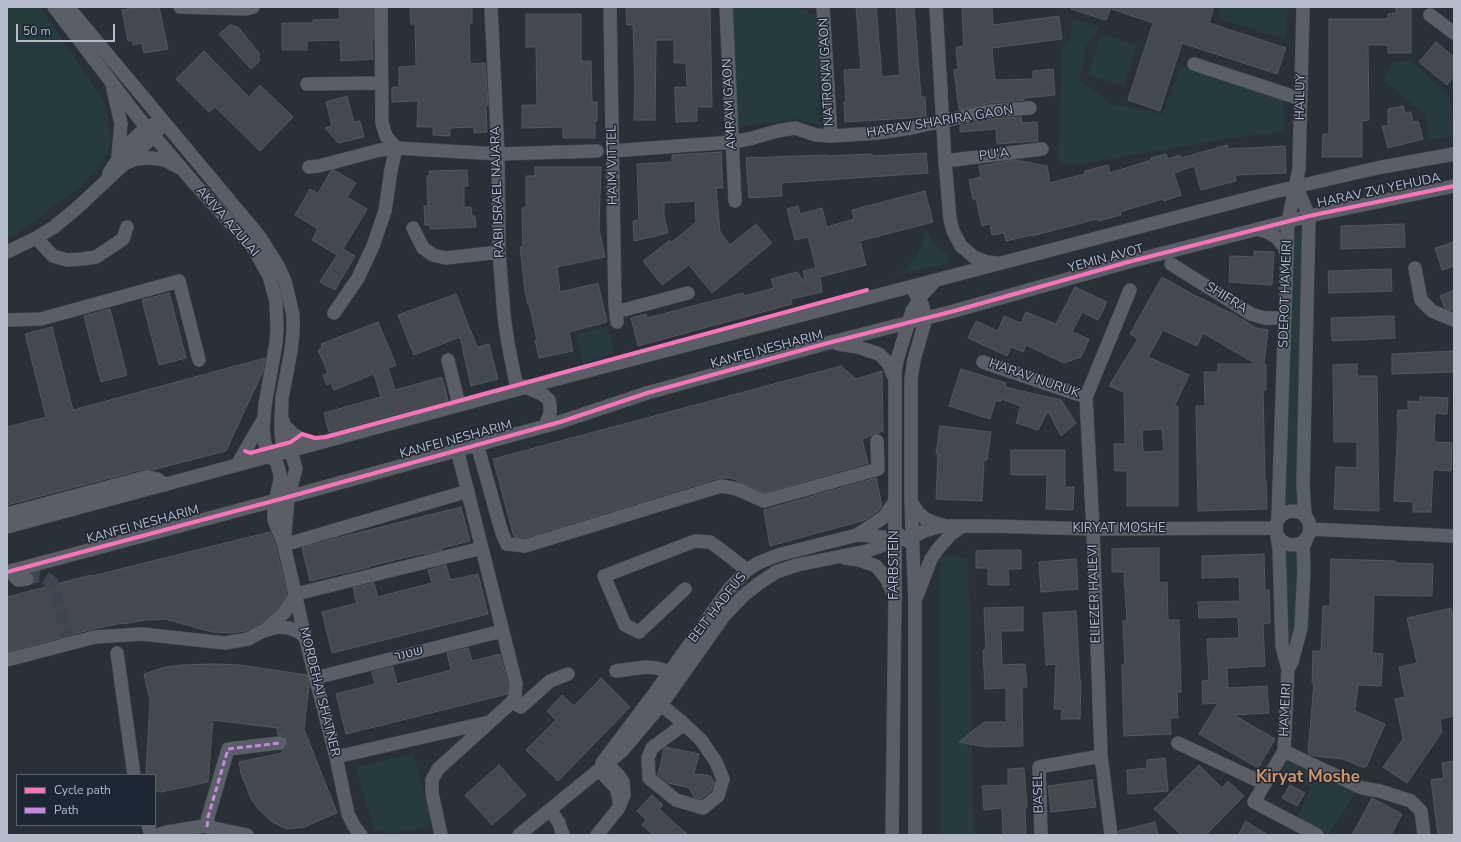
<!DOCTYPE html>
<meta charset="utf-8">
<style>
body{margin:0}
#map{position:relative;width:1461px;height:842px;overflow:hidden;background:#2a3038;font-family:"Nunito Sans",sans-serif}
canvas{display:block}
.frame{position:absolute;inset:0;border:8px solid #b4bcc9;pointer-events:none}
.legend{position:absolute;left:16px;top:774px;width:140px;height:52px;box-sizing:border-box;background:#1d2633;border:1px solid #59626f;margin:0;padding:5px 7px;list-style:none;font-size:12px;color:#b4bcc9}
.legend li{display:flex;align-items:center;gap:8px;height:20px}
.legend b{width:20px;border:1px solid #59626f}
.scale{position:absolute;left:16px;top:24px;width:99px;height:18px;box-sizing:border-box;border:2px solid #b4bcc9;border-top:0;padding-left:5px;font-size:12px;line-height:14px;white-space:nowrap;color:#b4bcc9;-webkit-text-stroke:3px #1d2633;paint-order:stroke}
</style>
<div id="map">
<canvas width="1461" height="842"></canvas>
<div class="frame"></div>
<ul class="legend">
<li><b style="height:5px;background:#fb73b8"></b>Cycle path</li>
<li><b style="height:5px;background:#c787e3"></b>Path</li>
</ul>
<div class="scale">50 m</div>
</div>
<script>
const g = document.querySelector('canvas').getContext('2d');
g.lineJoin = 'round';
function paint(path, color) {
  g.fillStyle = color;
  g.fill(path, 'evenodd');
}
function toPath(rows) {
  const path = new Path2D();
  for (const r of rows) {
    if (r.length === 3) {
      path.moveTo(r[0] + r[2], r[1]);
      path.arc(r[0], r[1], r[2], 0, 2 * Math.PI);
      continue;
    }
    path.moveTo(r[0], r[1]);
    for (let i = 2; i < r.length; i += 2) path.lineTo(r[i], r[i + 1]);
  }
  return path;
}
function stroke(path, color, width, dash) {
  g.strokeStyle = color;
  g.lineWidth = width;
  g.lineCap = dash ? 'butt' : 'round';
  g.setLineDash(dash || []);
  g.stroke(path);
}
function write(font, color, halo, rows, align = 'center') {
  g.font = font + ' "Nunito Sans",Heebo,sans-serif';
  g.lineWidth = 3;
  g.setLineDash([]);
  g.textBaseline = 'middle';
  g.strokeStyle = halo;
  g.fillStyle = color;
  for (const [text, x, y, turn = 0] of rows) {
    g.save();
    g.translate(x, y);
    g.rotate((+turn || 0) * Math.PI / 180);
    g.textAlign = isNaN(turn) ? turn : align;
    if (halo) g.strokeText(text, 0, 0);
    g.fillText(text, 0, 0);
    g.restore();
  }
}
const green = toPath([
 [7,7,40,7,103,100,107,111,110,134,110,146,107,155,99,168,80,187,14,236,7,239],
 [730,7,795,7,817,15,820,126,797,119,735,127],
 [1220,7,1288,7,1286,40,1217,18],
 [1072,19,1100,27,1086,47,1080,80,1111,104,1163,114,1181,66,1283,96,1284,132,1237,137,1069,166,1058,160,1063,45,1071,41],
 [1101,34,1137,45,1124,86,1088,75],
 [1411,60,1449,96,1454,123,1454,136,1430,140,1425,114,1384,81,1392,63],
 [926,229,934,244,950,257,947,264,894,275,906,269,915,257,922,246],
 [1302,230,1297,505,1292,505,1284,507,1291,232],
 [607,326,615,354,583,363,576,335],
 [1286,549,1299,551,1296,626,1291,645,1287,644],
 [952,554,968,560,974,835,941,835,940,558],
 [413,754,432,821,426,828,388,833,375,828,369,811,356,767],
 [1288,759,1357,790,1329,834,1297,818,1311,788,1280,774]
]);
const building = toPath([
 [138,7,159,7,168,49,144,53,142,43,133,45,132,40,128,41,122,10,138,7],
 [339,7,373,7,373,40,372,40,373,59,341,61,340,40,307,41,307,50,282,50,282,23,313,23,313,20,340,19,339,7],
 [410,7,472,7,472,23,469,23,470,64,485,63,488,105,486,105,487,132,474,133,474,127,450,128,450,136,433,135,433,127,417,127,418,101,392,102,392,87,399,87,399,67,416,66,415,24,411,24,410,7],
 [626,7,710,7,712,107,697,107,697,121,676,122,675,87,687,87,686,63,674,63,674,40,656,40,655,120,634,120,635,88,633,25,627,25,626,7],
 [856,7,876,7,882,77,900,75,896,7,914,7,921,97,925,97,926,117,845,122,844,102,846,102,844,70,861,69,856,7],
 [962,7,992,7,993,25,1059,16,1062,39,992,48,995,80,1033,79,1033,71,1053,69,1055,95,1024,98,1024,100,989,103,959,110,954,70,958,69,956,47,964,46,962,7],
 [1072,7,1111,7,1106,20,1071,9,1072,7],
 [1112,7,1214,7,1209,23,1286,48,1277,74,1182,43,1160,111,1128,100,1153,23,1112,9,1112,7],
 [1396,7,1411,7,1411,53,1388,53,1388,45,1368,45,1369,120,1362,121,1362,157,1322,157,1323,134,1329,134,1329,19,1388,19,1388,14,1396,13,1396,7],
 [526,14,581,14,581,61,591,61,592,102,597,102,597,121,595,121,595,138,563,138,563,127,522,128,522,105,537,105,536,47,526,47,526,14],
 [230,25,238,27,259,53,259,62,251,69,219,34,230,25],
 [1436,42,1454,57,1454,76,1447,85,1419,62,1436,42],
 [204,51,249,97,260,85,293,117,260,151,215,107,209,112,176,79,204,51],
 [347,96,354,122,360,121,364,137,338,143,325,128,332,126,326,102,347,96],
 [1403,106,1405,113,1411,112,1413,122,1418,121,1423,139,1388,148,1382,126,1388,126,1388,109,1403,106],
 [1021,117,1022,123,1037,122,1038,141,997,144,996,129,960,132,960,126,991,119,1021,117],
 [1227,145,1228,149,1285,146,1286,173,1235,175,1236,181,1201,190,1194,166,1174,173,1181,195,1164,201,1163,199,1120,212,1121,215,1110,218,1098,221,1097,219,1032,236,1032,235,1006,241,1004,233,992,235,990,224,982,226,976,199,973,199,969,180,981,177,979,166,1015,160,1047,166,1050,183,1085,174,1085,171,1108,165,1110,173,1151,160,1151,158,1166,154,1168,159,1180,155,1181,158,1227,145],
 [721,152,723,188,716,188,720,232,730,245,756,224,772,243,712,293,689,265,662,285,643,261,670,240,671,243,696,222,695,201,664,203,664,216,668,233,634,241,633,221,639,220,637,164,672,162,672,155,721,152],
 [926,153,928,173,781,183,782,196,749,198,746,158,827,155,827,156,872,154,873,156,926,153],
 [535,167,601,167,599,228,605,257,557,267,560,292,598,283,607,322,569,332,573,351,539,358,535,340,537,340,529,304,528,304,525,291,520,247,523,247,522,208,526,208,526,176,535,176,535,167],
 [334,170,356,183,347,197,367,209,343,249,355,256,335,290,320,282,337,255,312,240,318,229,295,215,310,189,318,193,331,171,334,170],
 [467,170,468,186,464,186,464,207,471,207,472,216,475,216,476,227,430,229,430,225,425,225,424,206,428,206,427,176,430,176,429,171,467,170],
 [925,191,933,222,860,241,866,265,820,277,822,292,791,299,792,304,638,346,631,318,646,314,647,318,743,293,744,296,774,288,771,279,797,272,806,284,803,271,816,268,808,237,795,240,787,209,798,206,800,214,822,208,827,227,854,219,852,210,925,191],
 [1404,224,1405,247,1341,249,1341,226,1404,224],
 [1454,242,1454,266,1442,270,1435,248,1454,242],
 [1254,251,1274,252,1272,285,1229,282,1230,256,1254,257,1254,251],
 [1391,269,1392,291,1329,293,1328,271,1391,269],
 [1162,277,1194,295,1237,316,1256,328,1268,330,1264,364,1266,364,1266,390,1263,390,1265,481,1266,481,1267,509,1198,511,1196,406,1205,406,1204,372,1218,372,1218,364,1256,364,1203,333,1197,346,1163,330,1148,357,1189,375,1174,407,1178,406,1178,506,1127,506,1127,471,1115,471,1114,444,1125,444,1124,392,1109,386,1138,339,1130,334,1162,277],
 [1162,429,1164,451,1143,452,1142,430,1162,429],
 [1075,287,1107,302,1098,320,1082,312,1072,332,1089,339,1081,357,1064,363,1026,345,1023,352,1011,347,1007,356,968,338,976,321,998,331,1004,316,1021,323,1026,312,1056,324,1075,287],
 [1454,290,1454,311,1445,308,1440,296,1454,290],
 [169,293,186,358,159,365,142,300,169,293],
 [456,294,477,347,489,344,498,379,471,386,460,337,414,355,398,315,456,294],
 [110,309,127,375,101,382,84,316,110,309],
 [1394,316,1395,338,1332,341,1331,318,1394,316],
 [378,322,396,365,388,368,395,390,442,377,448,400,329,432,324,413,381,397,374,374,334,390,331,383,327,385,323,375,328,373,318,350,322,348,321,344,378,322],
 [52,327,73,410,265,358,263,371,226,451,152,470,144,469,7,505,7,427,46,417,25,334,52,327],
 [1453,351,1454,372,1392,374,1392,354,1453,351],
 [1357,364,1357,376,1377,376,1379,511,1334,509,1336,467,1357,468,1357,442,1334,442,1333,365,1357,364],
 [841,366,856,379,882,371,883,431,862,439,868,463,765,493,731,478,719,478,524,538,514,537,493,459,841,366],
 [961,369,1006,383,1005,387,1061,400,1076,423,1061,436,1048,411,1038,430,1016,423,1021,406,1001,399,1000,402,996,400,990,419,949,406,961,369],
 [1420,397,1448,398,1447,414,1435,413,1434,442,1452,443,1451,471,1433,470,1431,512,1413,512,1413,502,1394,501,1398,425,1397,425,1398,410,1408,410,1408,401,1420,402,1420,397],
 [940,426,991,432,987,460,984,460,982,501,936,499,938,454,936,454,940,426],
 [1011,450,1065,450,1065,487,1074,487,1073,510,1046,509,1047,475,1011,475,1011,450],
 [876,478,882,505,878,511,865,520,770,546,764,510,876,478],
 [461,507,470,541,442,548,442,550,424,554,424,553,370,566,370,567,310,581,302,548,337,538,461,507],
 [270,532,276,547,287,593,278,608,260,624,246,631,231,633,212,632,165,619,145,620,123,624,123,623,93,629,7,652,7,597,91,575,92,576,270,532],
 [1159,548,1159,583,1167,582,1168,620,1179,620,1181,692,1177,692,1178,718,1170,718,1171,734,1124,736,1122,665,1125,665,1123,621,1127,621,1124,572,1112,572,1112,549,1159,548],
 [1002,550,1021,550,1021,569,1008,569,1009,585,988,585,988,568,976,568,976,551,1002,550],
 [1264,554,1265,590,1269,590,1270,623,1263,624,1265,666,1227,668,1228,688,1267,686,1269,713,1234,715,1275,739,1258,768,1199,734,1218,703,1203,704,1202,681,1209,680,1207,639,1239,638,1238,617,1199,618,1198,602,1240,601,1239,577,1202,578,1202,556,1264,554],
 [1076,559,1078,589,1041,592,1039,562,1076,559],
 [1331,559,1395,561,1395,563,1433,564,1432,596,1374,595,1372,653,1383,654,1381,686,1358,685,1355,711,1385,724,1366,767,1362,767,1343,759,1314,756,1308,753,1314,683,1312,683,1313,651,1321,651,1323,606,1330,606,1331,559],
 [446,565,450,580,478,574,488,614,332,653,322,612,357,603,353,588,374,583,378,597,432,583,428,570,446,565],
 [1023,607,1023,631,1001,631,1002,665,1025,664,1027,687,1022,687,1023,746,985,747,959,742,984,722,1006,722,1006,688,985,689,983,650,986,650,984,608,1023,607],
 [1451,608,1454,621,1454,716,1440,719,1442,732,1407,783,1383,767,1403,739,1395,699,1405,697,1399,667,1417,663,1407,618,1451,608],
 [1076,611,1080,681,1081,681,1080,719,1061,719,1062,709,1054,709,1056,664,1046,665,1043,613,1076,611],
 [468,648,472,661,500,654,508,685,507,694,346,734,336,694,375,684,372,672,393,667,397,684,451,670,447,653,468,648],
 [214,664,240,665,307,675,309,686,304,729,337,813,322,819,305,827,287,829,272,822,259,810,251,799,241,774,239,762,282,753,282,751,287,747,288,742,284,736,278,735,277,728,213,720,208,782,161,792,155,791,155,775,146,775,150,700,144,674,165,667,182,665,214,664],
 [601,678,630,707,558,781,526,750,556,720,547,711,562,695,574,706,601,678],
 [666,747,699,754,694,774,707,775,711,777,714,781,711,791,701,799,694,797,689,788,668,783,658,775,664,749,666,747],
 [1165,758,1168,791,1128,794,1127,770,1147,768,1147,760,1165,758],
 [1454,761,1454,800,1452,800,1454,835,1438,835,1431,780,1444,778,1442,763,1454,761],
 [499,765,526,795,492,825,465,795,499,765],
 [1199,765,1222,788,1228,781,1244,796,1206,835,1181,835,1154,809,1199,765],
 [1024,768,1027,807,1025,807,1026,835,1003,835,1002,808,984,810,982,786,1008,785,1008,769,1024,768],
 [1092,780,1096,807,1051,812,1048,786,1092,780],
 [1290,785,1305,793,1297,806,1282,798,1290,785],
 [652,795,663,805,659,809,688,835,653,835,642,825,646,820,637,811,652,795],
 [1372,798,1402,814,1391,835,1352,835,1372,798],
 [1246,821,1253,826,1268,835,1238,835,1246,821],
 [1155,822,1158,835,1119,835,1119,831,1155,822]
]);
const minorTunnel = toPath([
 [27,579,38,576,44,577,49,580,52,583,68,638]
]);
const minor = toPath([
 [54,7,138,117,194,183,254,249,269,276,276,301,277,329,276,343,265,405,263,429,265,444,277,464,280,474,280,480,274,507,274,520,284,545,305,637,336,757,348,814,354,826,361,835],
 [68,7,260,237,278,266,285,281,293,315,293,332,291,351,282,398,281,431,282,442,293,458,296,469,288,497,284,545],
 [180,7,246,9,253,7],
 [381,7,382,123,386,136,396,148],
 [491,7,498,154,499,252,504,316,508,343,517,389],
 [610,7,615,305,617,322],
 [726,7,735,201],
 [823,7,831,136],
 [936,7,945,161,950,219,953,231,961,246,974,257,987,262,997,263],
 [1430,15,1454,33],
 [1194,64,1301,99],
 [307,84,381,83],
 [113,89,121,124,118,156],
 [612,151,732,142,749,139,777,131,795,128,816,135,831,136,878,133,911,128,990,111,1030,108],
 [945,161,1042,149],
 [128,162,137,159,151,158,165,160,178,167],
 [309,167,319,166,380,150,396,148,498,154,597,151],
 [109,173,127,145,147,127,155,124],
 [1296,186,1309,216,1303,485,1305,515],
 [413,228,423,248,433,255,446,258,499,252],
 [1257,229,1267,232,1277,238,1284,247,1287,255],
 [36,238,53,256,67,260,82,259,96,257,123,239,127,227],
 [7,252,36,238,54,227,77,208,154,136,158,130],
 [1171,264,1251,314,1264,318,1285,318],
 [1415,268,1421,300,1432,311,1454,320],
 [915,293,922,304,926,318,914,360,911,379,911,499,915,604,915,835],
 [616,312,688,293],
 [334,313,358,278,373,246,385,211,391,170,396,148],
 [7,320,41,319,179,281,199,360],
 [838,344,858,347,879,354,888,363,894,377],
 [448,360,459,405],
 [983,362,1086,397],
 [523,386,542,394,549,400,550,406,550,414,545,426],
 [281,416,285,426,293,434,303,440,315,443],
 [477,444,502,533,507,544,525,546,721,486,737,489,764,501,878,469,877,441],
 [237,465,263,420],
 [911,501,917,511,924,518,935,523,943,525],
 [1293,528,17],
 [7,514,146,477,157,479,165,485],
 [1278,518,1288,221,1299,169,1303,7],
 [7,527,534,385,1277,191,1377,168,1454,154],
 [1310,529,1454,536],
 [857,535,884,517,895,501],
 [1277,537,1279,548,1282,646,1288,669,1284,751,1254,802,1317,835],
 [907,541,924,531,942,526,989,526,1093,529,1275,528],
 [284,545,468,491],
 [845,558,859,560,876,566,886,578,893,593],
 [13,571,14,576,18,580,27,579],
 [7,572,288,497,560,422,647,393,824,344,954,311,1128,262,1309,216,1454,186],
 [685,589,639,632,625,625,604,576,695,541,710,542,720,549,747,570],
 [917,596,931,559,937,550,951,534,963,526],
 [266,629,284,613,296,594,482,548],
 [117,653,134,775],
 [7,660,95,637,142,634,225,643,248,639,263,631,278,627,289,628,299,632,305,637],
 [1288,669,1292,662,1301,628,1304,570,1303,548,1307,538],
 [616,671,646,667,657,668,670,672],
 [315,678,502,631],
 [512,702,521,707,550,681,568,674],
 [661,705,676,717,684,724,701,740,716,762,723,779,718,796,703,808,676,800,649,778,648,758,652,748,684,724],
 [1178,743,1265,784],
 [1284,751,1362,788,1380,791,1411,801,1421,811,1424,835],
 [336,757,489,722],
 [602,763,651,698,729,589,747,570,758,563,778,555,857,535,873,536,889,538,897,541],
 [599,770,616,788,619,799,619,803],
 [551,811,559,823,563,835],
 [148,825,151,835],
 [207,827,208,817,228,749,280,743],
 [157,835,167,832,204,826,247,835],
 [441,835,432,793,432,780,438,769,512,702,515,696,516,684,457,449],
 [519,835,622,751,661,705,724,616,743,596,758,584,776,572,797,565,867,551,889,543,900,535],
 [597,835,618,809,624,795,623,782,619,776,604,760],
 [892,835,895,598,895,373,897,360,912,311,922,295,934,282],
 [1041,835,1039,767,1101,756],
 [1111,835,1101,756,1093,529,1086,397,1130,290]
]);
const quiet = toPath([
 [207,827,208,817,228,749,280,743]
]);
const cycleway = toPath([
 [245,451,250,453,291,442,302,434,315,438,326,437,867,290],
 [7,572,288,497,560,422,647,393,824,344,954,311,1128,262,1309,216,1454,186]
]);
const streetNames = [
 ["NATRONAI GAON",827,72,-93],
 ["HAILUY",1301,97,-89],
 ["AMRAM GAON",730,104,-93],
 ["HARAV SHARIRA GAON",940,122,-9],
 ["PU'A",994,155,-7],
 ["HAIM VITTEL",613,165,-91],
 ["HARAV ZVI YEHUDA",1379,191,-12],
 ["RABI ISRAEL NAJARA",498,192,-92],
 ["AKIVA AZULAI",227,222,49],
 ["YEMIN AVOT",1106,259,-15],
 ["SDEROT HAMEIRI",1286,294,-88],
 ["SHIFRA",1226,298,32],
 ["KANFEI NESHARIM",767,350,-15],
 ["HARAV NURUK",1034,379,19],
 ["KANFEI NESHARIM",456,440,-15],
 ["KANFEI NESHARIM",143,525,-15],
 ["KIRYAT MOSHE",1119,529],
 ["FARBSTEIN",895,565,-90],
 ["ELIEZER HALEVI",1095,594,-92],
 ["BEIT HADFUS",718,608,-52],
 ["שטנר",409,654,-14],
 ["MORDEHAI SHATNER",319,692,76],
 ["HAMEIRI",1286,710,-87],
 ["BASEL",1039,793,-92]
];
const districtNames = [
 ["Kiryat Moshe",1308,778]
];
paint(green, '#273a3e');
paint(building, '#444950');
stroke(building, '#52575f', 1);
stroke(minorTunnel, '#3f454e', 13, [13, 6]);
stroke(minor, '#484c53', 14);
stroke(minor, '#5a5e66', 13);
stroke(quiet, '#c787e3', 3, [6, 3]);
stroke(cycleway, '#fb73b8', 4);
write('13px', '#b4bcc9', '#1d2633', streetNames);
write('bold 17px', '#d59563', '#1d2633', districtNames);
</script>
